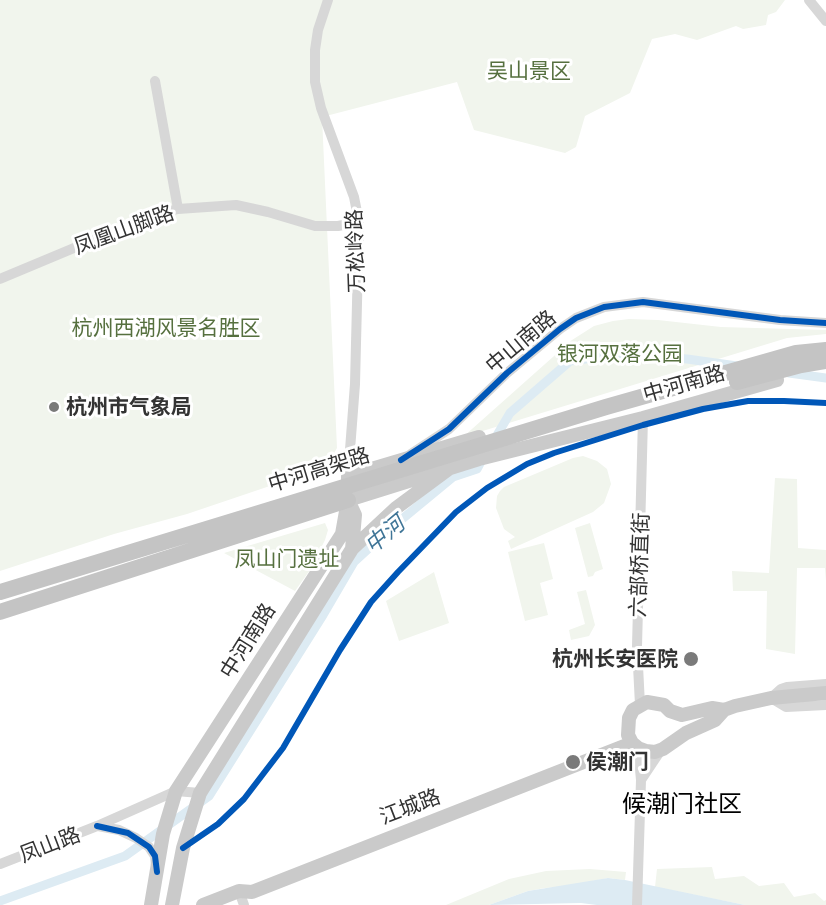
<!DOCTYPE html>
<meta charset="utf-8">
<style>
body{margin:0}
canvas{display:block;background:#fff}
</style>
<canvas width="826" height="905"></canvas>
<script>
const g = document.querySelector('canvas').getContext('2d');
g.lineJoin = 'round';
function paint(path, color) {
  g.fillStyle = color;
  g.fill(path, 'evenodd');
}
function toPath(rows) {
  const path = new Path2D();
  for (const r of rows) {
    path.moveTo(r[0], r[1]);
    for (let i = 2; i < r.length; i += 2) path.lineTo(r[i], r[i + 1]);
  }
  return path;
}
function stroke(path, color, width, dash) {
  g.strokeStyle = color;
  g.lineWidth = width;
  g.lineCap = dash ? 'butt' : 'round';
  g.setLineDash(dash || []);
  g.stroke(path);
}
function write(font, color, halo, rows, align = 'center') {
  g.font = font + ' "Asap Condensed","Noto Sans SC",sans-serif';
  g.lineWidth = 6;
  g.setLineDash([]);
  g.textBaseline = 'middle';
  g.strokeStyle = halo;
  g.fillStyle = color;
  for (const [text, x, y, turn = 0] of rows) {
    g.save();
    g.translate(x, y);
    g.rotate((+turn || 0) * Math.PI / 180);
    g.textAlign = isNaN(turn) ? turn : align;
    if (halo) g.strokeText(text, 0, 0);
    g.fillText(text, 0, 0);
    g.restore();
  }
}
const green = toPath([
 [0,0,785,0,776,12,768,15,766,25,743,29,736,26,697,40,675,34,652,39,630,93,585,116,576,147,565,153,474,130,457,82,322,117,337,448,326,467,187,514,114,534,0,571],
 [629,319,658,320,721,327,826,330,826,334,787,338,463,437,572,340,594,326,613,321],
 [583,456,597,461,607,469,611,484,604,503,593,512,511,549,508,541,515,537,504,529,496,508,497,496,500,491,504,487,573,458],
 [775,478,797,479,798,548,826,550,826,581,825,568,797,568,795,654,766,649,767,591,733,591,732,571,769,573],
 [325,523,328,530,325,540,310,570,295,591,224,553],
 [590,523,603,569,595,572,593,576,588,577,575,528],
 [544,543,553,579,540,583,548,615,525,621,508,552],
 [434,572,449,623,399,641,386,601],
 [586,590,595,625,589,636,571,640,569,630,585,624,577,592],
 [712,867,715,879,744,876,759,886,784,883,794,897,815,893,824,901,826,900,826,905,745,905,655,887,657,869],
 [590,869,626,872,625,880,608,878,561,887,545,888,528,891,489,905,446,905,509,879,546,871]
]);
const water = toPath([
 [608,878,625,880,745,905,597,905,581,903,489,905,528,891]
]);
const canal = toPath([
 [789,373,826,378],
 [493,442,510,413,570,361,623,354,687,359,737,366],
 [0,901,125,856,209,796,323,615,354,562,390,529,453,477,477,469,484,456]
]);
const minor = toPath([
 [328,0,318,30,315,50,315,82,321,108,354,197,359,222,355,384,348,476],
 [809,0,826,21],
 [155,81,178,209],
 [0,279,153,215,178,209,236,205,268,212,315,226,338,226,359,222],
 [411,454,449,429,507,373,560,329,576,318,604,307,643,302,780,320,826,323],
 [826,684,787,687,781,689,771,698,786,707,826,705],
 [640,705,637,646,643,418],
 [638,748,641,780,661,750],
 [98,826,119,830,136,838,149,847,155,856,156,866],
 [0,864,97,826,176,791,200,793],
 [239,891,244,905],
 [637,905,641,780]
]);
const major = toPath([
 [348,500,479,459,643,418,777,380],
 [352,549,355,515,348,500,348,476,479,437],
 [724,710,712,708,682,715,670,711,664,705,647,702,633,710,629,718,628,735,632,743,638,748,646,751,655,752,663,749,686,733,715,720,724,710,735,706,771,698,826,693],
 [151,905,163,834,176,791,342,534,348,500],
 [172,905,183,848,200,793,352,549,396,508,450,468],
 [203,905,239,891,252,892,632,743]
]);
const highway = toPath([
 [737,382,801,365,825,361],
 [0,592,606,407,796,353,826,350],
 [0,612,348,500]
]);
const cycleway = toPath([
 [401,460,449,429,507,373,560,329,576,318,604,307,643,302,780,320,826,323],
 [97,826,128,833,149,847,155,856,157,872],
 [183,848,218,824,244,799,283,748,340,650,371,602,398,572,456,512,487,488,527,464,554,453,643,425,703,409,748,401,784,401,826,403]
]);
const markers = [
 [54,407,6,"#7a7a7a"],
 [691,659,8,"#7a7a7a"],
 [573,762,8,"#7a7a7a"]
];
const parkNames = [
 ["吴山景区",529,71],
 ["杭州西湖风景名胜区",166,328],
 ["银河双落公园",620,354],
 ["凤山门遗址",287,559]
];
const streetNames = [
 ["凤凰山脚路",124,230,-20],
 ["万松岭路",356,251,-92],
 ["中山南路",521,342,-40],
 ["中河南路",684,384,-16],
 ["中河高架路",319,470,-17],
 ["六部桥直街",640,565,-88],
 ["中河南路",248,641,-58],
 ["江城路",410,807,-21],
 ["凤山路",50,845,-21]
];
const poiNames = [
 ["杭州市气象局",66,407],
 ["杭州长安医院",678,659,"right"],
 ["侯潮门",586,762]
];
const waterNames = [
 ["中河",385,535,-40]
];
const quarterNames = [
 ["候潮门社区",682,804]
];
paint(green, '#f1f5ed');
paint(water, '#ddebf3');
stroke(canal, '#ddebf3', 9);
stroke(minor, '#d7d7d7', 10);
stroke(major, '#cacaca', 14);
stroke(highway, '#c4c4c4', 16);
stroke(cycleway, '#0057b8', 6);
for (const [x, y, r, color] of markers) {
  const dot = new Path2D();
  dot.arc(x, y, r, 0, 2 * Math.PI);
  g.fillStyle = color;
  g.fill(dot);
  stroke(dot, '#fff', 2);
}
write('21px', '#56703f', '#fff', parkNames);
write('21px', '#333', '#fff', streetNames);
write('bold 21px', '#333', '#fff', poiNames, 'left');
write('italic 22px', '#3f7597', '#fff', waterNames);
write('24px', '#000', '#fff', quarterNames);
</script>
